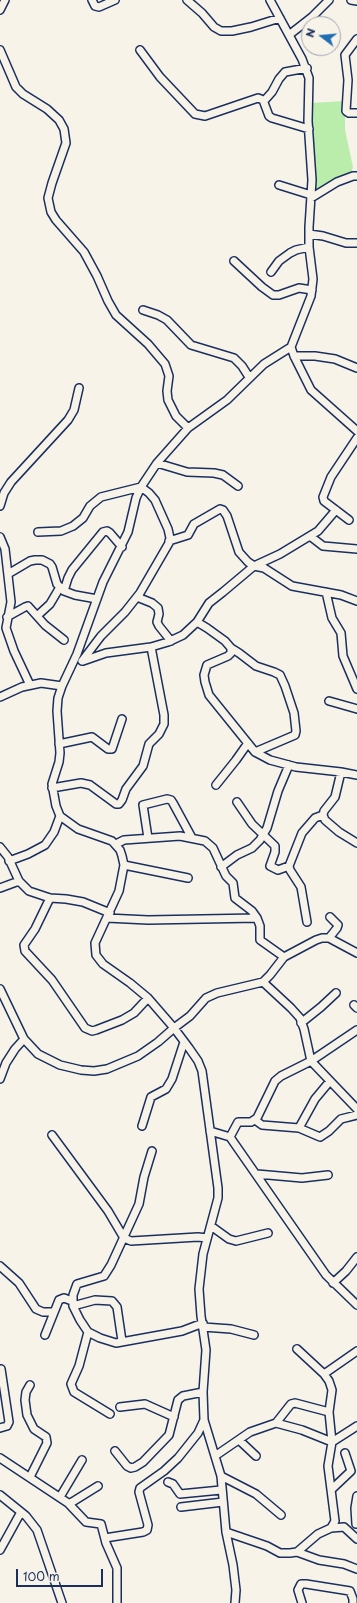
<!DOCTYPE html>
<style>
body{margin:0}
#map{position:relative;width:357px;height:1603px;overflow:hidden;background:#f7f3e8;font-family:"Playpen Sans",sans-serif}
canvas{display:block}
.north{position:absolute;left:301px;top:16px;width:40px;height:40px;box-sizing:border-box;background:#f7f3e8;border:1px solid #9fa5b1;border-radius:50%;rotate:286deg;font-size:11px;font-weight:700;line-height:16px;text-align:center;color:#1b2f5e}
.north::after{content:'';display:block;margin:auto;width:14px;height:18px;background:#1f6fb2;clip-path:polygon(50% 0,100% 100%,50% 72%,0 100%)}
.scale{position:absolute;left:16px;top:1569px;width:87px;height:18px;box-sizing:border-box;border:2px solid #1b2f5e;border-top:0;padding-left:5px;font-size:12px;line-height:14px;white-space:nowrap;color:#1b2f5e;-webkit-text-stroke:3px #f7f3e8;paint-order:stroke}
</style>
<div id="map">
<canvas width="357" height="1603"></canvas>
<div class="north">N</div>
<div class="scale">100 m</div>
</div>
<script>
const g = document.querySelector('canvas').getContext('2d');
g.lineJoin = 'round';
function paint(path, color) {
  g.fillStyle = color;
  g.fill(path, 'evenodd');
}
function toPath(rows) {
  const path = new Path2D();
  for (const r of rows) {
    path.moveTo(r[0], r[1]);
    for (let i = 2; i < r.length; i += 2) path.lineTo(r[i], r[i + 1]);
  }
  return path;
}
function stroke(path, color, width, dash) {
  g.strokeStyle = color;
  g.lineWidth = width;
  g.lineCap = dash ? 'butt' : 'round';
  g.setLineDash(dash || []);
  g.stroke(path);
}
const green = toPath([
 [345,101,345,130,353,167,351,174,313,192,310,103]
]);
const minor = toPath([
 [92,0,95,6,99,7,115,0],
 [187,0,202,13,214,27,221,31,232,31,251,27,280,18],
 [351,0,357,1],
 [0,10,5,0],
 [289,35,312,17,329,0],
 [357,39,345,55,348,80,346,111,349,113,357,113],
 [0,50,16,87,23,94,47,109,59,120,64,129,66,143,52,183,48,198,51,212,56,220,84,252,97,276,108,301,116,315,148,344,165,364,169,376,167,391,168,400,176,416,188,428],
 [140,50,160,77,195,114,205,116,258,98,263,100,269,116,272,118,309,129],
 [264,101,272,92,279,79,285,72,307,68],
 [279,185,311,195],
 [311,198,337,182,353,176,357,176],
 [309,234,323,236,346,243,357,243],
 [234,261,262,287,273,295,279,295,299,288,312,290],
 [271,272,279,261,290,253,296,250,309,247],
 [143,310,158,315,167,320,191,345,234,358,242,366,249,377],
 [291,347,294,356,311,390,357,431],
 [294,356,315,356,335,359,357,368],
 [157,463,187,472,214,473,223,475,238,486],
 [0,506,4,493,11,482,68,420,74,410,79,388],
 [349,520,324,501,323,497,331,477,357,438],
 [38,532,61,531,73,526,83,518,90,506,101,497,141,487,149,493,155,500,168,529,170,538,169,543,140,593,125,612,101,636,82,661],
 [310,536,323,546,357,549],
 [0,537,5,549,11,602,6,628,14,651,30,685],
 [169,541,188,535,194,524,220,509,223,510,227,516,239,552,248,562,254,566,264,568,292,586,341,595,357,601],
 [8,574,30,561,35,560,42,560,50,564,52,567,57,584,64,591,75,595,97,599],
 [64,591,68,578,72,570,103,532,107,531,110,533,122,547],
 [326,592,332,618,341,633,343,656,357,689],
 [137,597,152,603,158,608,159,614,157,622,159,626,171,641],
 [37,616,50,604,60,587],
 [7,617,25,607,28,606,45,625,64,640],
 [197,622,207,628,225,641,231,648,231,653,228,656,207,665,204,675,205,682,209,695,255,752,270,760,296,767,341,772,357,775],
 [231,648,239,653,256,666,274,672,280,675,285,686,294,713,296,731,295,735,255,752],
 [83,661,106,653,151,647,168,642,183,635,197,622,209,603,223,592,254,566,280,554,318,531,336,510],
 [0,697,22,687,41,683,62,686],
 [329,701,357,709],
 [59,744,92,737,108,749,112,749,122,719],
 [341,772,335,797,324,811,323,815,325,820,339,832,357,843],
 [216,785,236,760,248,743],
 [52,788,81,783,90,785,116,804,119,804,122,800,126,789,143,766,149,744,159,734,164,724,164,715,151,647],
 [237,802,252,824,275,846,275,852,270,866,278,870,289,866],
 [148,838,143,805,167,799,171,800,173,803,192,838],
 [116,844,124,840,180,836,205,841,213,848,226,876,233,883,235,898,252,911,257,918],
 [0,847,8,857,19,881,29,891,50,898,66,899,83,902,110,913],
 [9,861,28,854,45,845,54,832,60,816],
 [124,865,188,878],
 [221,867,237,855,252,848,260,840,267,828,278,791,289,765],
 [0,888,19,881],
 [50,898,35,929,24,945,25,951,52,980,85,1028,92,1031,96,1030,122,1020,134,1013,148,998],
 [107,918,148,920,257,918,260,926,260,940,284,957],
 [307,922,301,887,290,870,289,866,302,833,315,818,323,815],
 [329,938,337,928,338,925,330,917],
 [263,982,291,1008,300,1018,304,1029,311,1061,357,1109],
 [0,989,24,1039,38,1054,60,1065,81,1070,94,1071,107,1069,138,1056,158,1042,174,1028,190,1016,206,998,217,993,263,982,270,975,284,957,316,940,322,938,329,938,357,953],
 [354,1005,357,1008],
 [301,1023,321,1007,336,993],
 [0,1079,6,1063,15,1049,24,1039],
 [255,1120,262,1125,299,1128,320,1137,329,1131,341,1119,357,1115],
 [142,1126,151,1097,166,1089,172,1079,184,1042],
 [299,1128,315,1099,330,1081],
 [210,1131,230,1137,232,1140,326,1275,357,1305],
 [52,1135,108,1211,124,1238,131,1241,198,1237,207,1238],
 [230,1137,238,1122,251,1122,257,1118,275,1081,281,1076,311,1061,357,1030],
 [152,1151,144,1177,139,1204,111,1265,104,1276,77,1284,73,1295,73,1306,80,1320,88,1332,100,1338,116,1343,182,1331,203,1323],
 [257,1174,302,1178,328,1175],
 [211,1226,229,1239,236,1241,268,1233],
 [0,1266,19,1283,36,1309,43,1312,54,1312],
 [333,1283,346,1271,357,1257],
 [73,1306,95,1300,112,1301,117,1307,122,1341],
 [203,1327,231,1329,254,1335],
 [88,1332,79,1366,71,1384,74,1392,110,1414],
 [45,1335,59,1300,64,1298,72,1301],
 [297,1349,324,1374,329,1381,332,1390,329,1412,332,1442,328,1466,335,1521,331,1528],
 [324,1374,357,1351],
 [30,1385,26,1392,25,1400,27,1415,34,1429,46,1437,47,1443,30,1477],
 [120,1407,145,1404,174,1417],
 [276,1423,302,1430,332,1442,357,1426],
 [0,1428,7,1426,9,1422,1,1369],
 [239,1440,256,1456],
 [115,1451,127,1466,131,1468,135,1467,143,1462,169,1435,178,1400,183,1396,203,1392],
 [215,1456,250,1432,276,1423,291,1404,295,1403,329,1412],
 [0,1458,68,1503,86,1522,101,1524,106,1543,117,1568,117,1603],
 [221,1476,256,1494,281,1515],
 [168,1482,173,1484,180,1494,221,1490],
 [332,1489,351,1471,345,1453],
 [0,1495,26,1516,37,1530,62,1603],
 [60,1497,82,1460],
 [69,1504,98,1486],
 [181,1507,223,1502],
 [356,1524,355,1508,357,1496],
 [226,1532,267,1546,280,1553,290,1553,297,1552,318,1534,331,1528,344,1527,357,1539],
 [105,1538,143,1532,147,1530,148,1525,139,1492,140,1488,164,1471,178,1458,198,1433,204,1420],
 [0,1550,21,1512],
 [297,1552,319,1560,344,1564,357,1569],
 [235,1603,236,1590,233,1565,226,1532,221,1476,204,1420,203,1392,206,1350,201,1316,199,1289,203,1254,218,1198,218,1188,202,1071,198,1061,189,1048,174,1028,148,998,130,983,103,964,96,955,95,943,119,891,124,865,122,856,120,850,112,841,78,829,60,816,56,806,52,784,59,762,60,753,57,711,58,698,62,686,77,654,103,582,128,532,136,498,141,487,157,463,188,428,227,400,264,364,291,347,311,296,313,279,309,247,309,227,312,180,308,121,309,78,302,59,270,0],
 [302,1603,298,1590,301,1584,306,1584,350,1591,353,1599,353,1603]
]);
paint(green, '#baecac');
stroke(minor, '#1b2f5e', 10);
stroke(minor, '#f7f3e8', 7);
</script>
